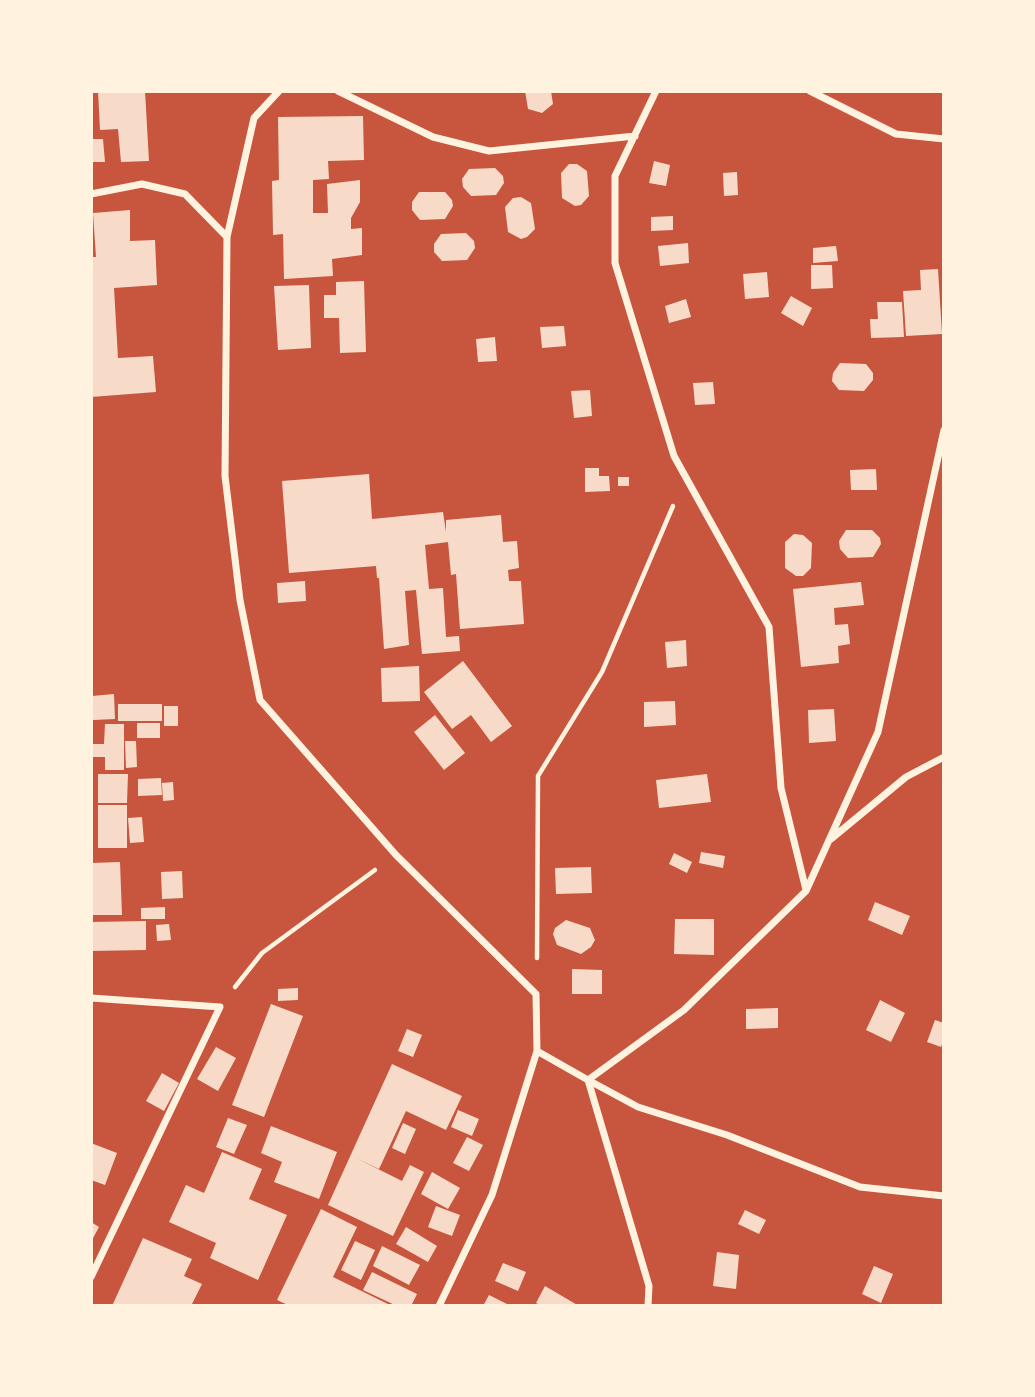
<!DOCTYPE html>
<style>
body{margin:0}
#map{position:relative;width:1035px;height:1397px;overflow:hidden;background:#c8553d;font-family:"Open Sans",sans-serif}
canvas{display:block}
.frame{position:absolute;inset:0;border:93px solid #fff3e0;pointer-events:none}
</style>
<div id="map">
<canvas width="1035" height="1397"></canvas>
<div class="frame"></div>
</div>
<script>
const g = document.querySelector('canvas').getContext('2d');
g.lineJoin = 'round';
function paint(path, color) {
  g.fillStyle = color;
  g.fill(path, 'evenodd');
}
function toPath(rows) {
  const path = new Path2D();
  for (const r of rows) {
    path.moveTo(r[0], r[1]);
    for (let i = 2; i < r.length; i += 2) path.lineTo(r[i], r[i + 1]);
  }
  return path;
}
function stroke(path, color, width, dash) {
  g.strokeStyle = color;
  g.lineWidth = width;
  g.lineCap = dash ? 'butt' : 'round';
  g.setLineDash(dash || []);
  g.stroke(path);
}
const building = toPath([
 [98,91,145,91,149,161,121,162,118,129,100,130],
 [525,91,551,91,553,104,542,113,528,109],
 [363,116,364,160,328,161,329,179,313,180,313,213,328,213,327,184,360,180,360,202,351,218,351,229,362,228,362,255,332,259,333,276,284,279,283,234,273,235,272,181,279,180,278,117],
 [91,139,103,139,105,162,91,162],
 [654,161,670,165,666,186,649,183],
 [569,164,577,164,587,171,589,196,581,205,575,206,562,198,561,173],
 [495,168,503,176,504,183,496,195,471,196,463,187,462,179,469,169],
 [737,172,738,195,724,196,723,173],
 [419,192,445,192,452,200,453,206,445,219,420,220,412,210,412,202],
 [521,197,531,203,535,229,527,237,521,239,508,232,505,207,513,198],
 [130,210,130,241,155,240,157,285,114,288,118,358,153,356,156,392,91,397,91,257,96,257,93,213],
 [673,216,673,230,651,231,651,217],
 [466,233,474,241,475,248,467,260,442,261,434,252,434,244,441,234],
 [688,243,689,263,660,266,658,246],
 [836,246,838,261,813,263,813,248],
 [811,265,832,265,833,288,811,289],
 [938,269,942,334,906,336,903,291,921,290,920,270],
 [767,272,769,297,745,299,743,274],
 [364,281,366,352,340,353,339,318,324,318,324,295,336,295,336,282],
 [309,285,311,348,278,350,274,286],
 [791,296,812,308,803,326,781,313],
 [686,299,691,317,669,323,665,306],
 [877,302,902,302,904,337,871,338,870,319,878,319],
 [564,326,566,346,542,348,540,327],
 [495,337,497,361,478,362,476,339],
 [840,363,866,364,873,373,873,380,864,391,839,390,832,381,833,373],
 [713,382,715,404,695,405,693,383],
 [590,390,592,416,574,418,571,391],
 [585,468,599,468,599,476,609,476,610,491,585,492],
 [876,469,877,490,851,490,850,470],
 [369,474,372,519,443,512,446,532,446,520,501,515,503,542,517,541,519,568,508,570,509,581,521,581,524,624,460,629,456,574,451,575,448,542,425,545,429,589,443,588,446,637,459,636,460,651,422,654,416,590,405,591,409,645,384,649,379,578,377,578,376,566,289,573,282,481],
 [618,477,629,477,629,486,618,486],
 [846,530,872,530,880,538,881,544,873,557,848,558,840,549,839,541],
 [794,534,803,535,812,543,811,568,803,576,796,576,785,568,785,542],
 [305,581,306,601,278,603,277,583],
 [861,582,864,605,834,608,835,625,848,624,850,644,838,646,839,663,801,667,793,589],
 [686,640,687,666,667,668,665,642],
 [463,661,512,726,491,742,471,715,452,729,424,692],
 [419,666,420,701,382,702,381,668],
 [114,694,115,719,93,720,92,696],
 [675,701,676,725,644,727,644,702],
 [118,704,162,704,162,721,118,721],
 [164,706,178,706,178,726,164,726],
 [834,709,836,741,809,743,808,710],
 [435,715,465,753,444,770,414,732],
 [137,723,160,723,160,738,137,738],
 [105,724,124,724,124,770,105,770,105,757,92,757,92,744,104,744],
 [125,741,136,741,137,767,126,768],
 [98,774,128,774,127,803,98,803],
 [707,774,711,802,659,808,656,780],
 [161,778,162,795,138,796,138,779],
 [173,782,174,800,163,801,162,783],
 [98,805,127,805,127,848,98,848],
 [142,817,144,842,130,843,128,818],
 [701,852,725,856,723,868,699,863],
 [674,853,692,862,687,873,669,864],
 [120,862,122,915,91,915,91,863],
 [591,867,592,893,556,894,555,868],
 [182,871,183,898,162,899,161,872],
 [875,902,910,916,902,935,868,920],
 [165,907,165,919,141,919,141,908],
 [675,919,714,919,714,955,674,954],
 [566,920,590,928,595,940,591,947,581,954,557,945,553,934,555,928],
 [146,921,146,950,91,951,91,922],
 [169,924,171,940,157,941,156,925],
 [572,969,602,970,602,994,572,994],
 [298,988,298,1000,278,1001,278,989],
 [880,1000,905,1013,891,1042,866,1030],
 [271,1004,303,1016,264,1117,232,1105],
 [778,1008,778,1028,746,1029,746,1009],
 [935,1020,944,1023,944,1038,941,1047,927,1042],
 [407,1029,422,1035,413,1057,398,1051],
 [216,1047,236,1058,218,1091,197,1079],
 [392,1064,462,1096,446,1130,406,1111,379,1169,356,1158,402,1181,410,1165,424,1172,393,1236,328,1205],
 [162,1073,179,1083,164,1111,146,1101],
 [458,1110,479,1119,472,1136,451,1127],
 [228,1118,247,1125,234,1154,216,1147],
 [403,1123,416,1129,405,1154,392,1148],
 [271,1126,337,1152,319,1199,274,1182,282,1162,261,1153],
 [467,1137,483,1145,469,1171,453,1163],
 [91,1143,117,1153,105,1185,91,1180],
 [222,1152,262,1169,249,1199,287,1215,258,1280,210,1258,216,1243,169,1222,186,1185,204,1193],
 [432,1172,460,1188,448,1209,421,1194],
 [436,1206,460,1215,452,1236,428,1227],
 [321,1209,357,1227,333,1277,392,1306,290,1306,277,1300],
 [745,1210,766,1220,759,1234,738,1224],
 [91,1222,99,1227,91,1242],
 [406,1227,437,1246,428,1262,396,1244],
 [143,1238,192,1259,184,1276,202,1284,191,1306,112,1306],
 [355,1241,375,1250,361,1280,341,1270],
 [382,1246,420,1265,409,1285,373,1266],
 [717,1252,739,1255,736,1289,713,1286],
 [503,1263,526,1272,518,1291,495,1281],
 [874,1266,893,1274,881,1303,862,1294],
 [372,1272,417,1294,411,1306,397,1306,363,1290],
 [545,1286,579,1306,542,1306,536,1303],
 [489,1295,511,1306,483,1306]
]);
const path = toPath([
 [537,958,538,776,602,672,673,506],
 [235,987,262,953,375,870]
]);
const minor = toPath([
 [338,91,433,137,489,151,635,136],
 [656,91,615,176,615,263,674,456,769,627,781,788,806,890],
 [810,91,896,134,944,139],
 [91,194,142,184,185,194,227,237,225,476,240,600,260,700,396,855,536,994,537,1051,588,1080,649,1286,648,1306],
 [227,237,254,118,279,91],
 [944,430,878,732,806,891,684,1010,588,1080,638,1107,727,1135,860,1187,944,1196],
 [831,839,906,777,944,757],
 [91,998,220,1007,91,1277],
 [439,1306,492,1195,537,1051]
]);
paint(building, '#f7dbc8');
stroke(path, '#fff3e0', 4.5);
stroke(minor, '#fff3e0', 7);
</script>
